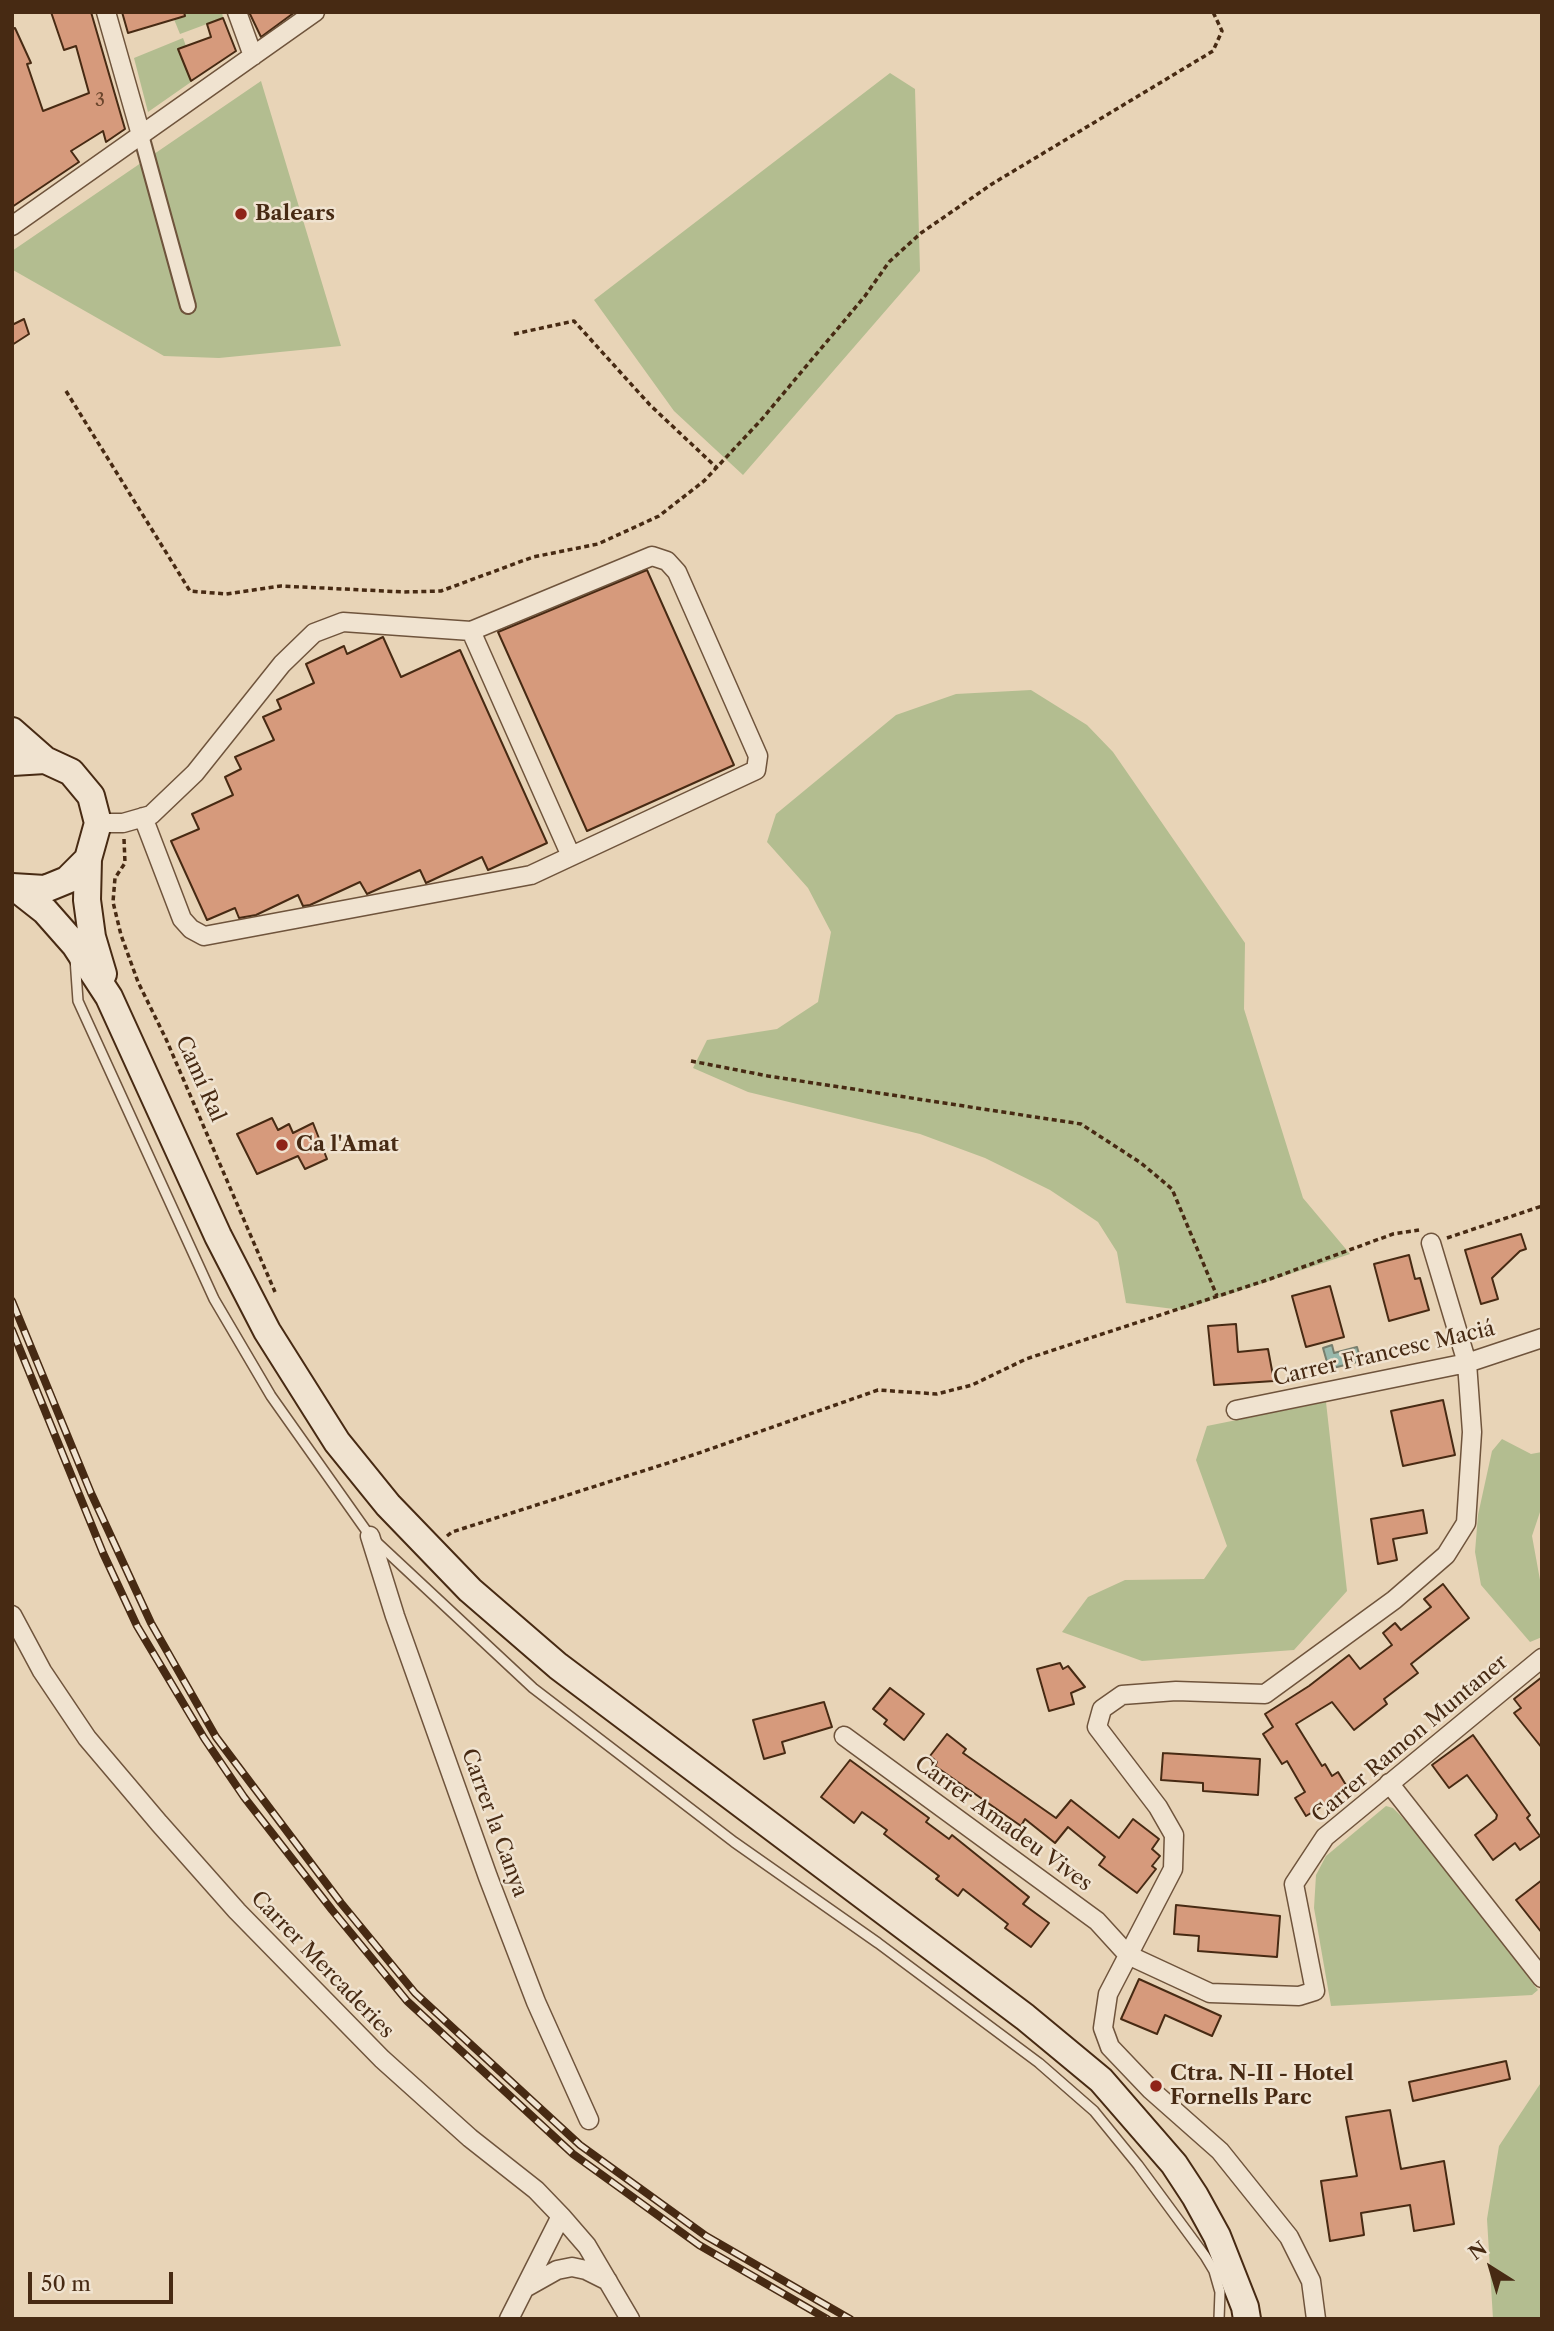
<!DOCTYPE html>
<meta charset="utf-8">
<style>
body{margin:0}
#map{position:relative;width:1554px;height:2331px;overflow:hidden;background:#e8d4b7;font-family:"Libre Caslon Text",serif}
canvas{display:block}
.frame{position:absolute;inset:0;border:14px solid #472a13;pointer-events:none}
.north{position:absolute;left:1456px;top:2233px;width:70px;height:70px;-webkit-text-stroke:5px #f0e3d0;paint-order:stroke;rotate:323deg;font-size:19px;font-weight:700;line-height:28px;text-align:center;color:#472a13}
.north::after{content:'';display:block;margin:auto;width:24px;height:32px;background:#472a13;clip-path:polygon(50% 0,100% 100%,50% 72%,0 100%)}
.scale{position:absolute;left:28px;top:2272px;width:145px;height:32px;box-sizing:border-box;border:4px solid #472a13;border-top:0;padding-left:9px;font-size:21px;line-height:24px;white-space:nowrap;color:#472a13;-webkit-text-stroke:5px #f0e3d0;paint-order:stroke}
</style>
<div id="map">
<canvas width="1554" height="2331"></canvas>
<div class="frame"></div>
<div class="north">N</div>
<div class="scale">50 m</div>
</div>
<script>
const g = document.querySelector('canvas').getContext('2d');
g.lineJoin = 'round';
function paint(path, color) {
  g.fillStyle = color;
  g.fill(path, 'evenodd');
}
function toPath(rows) {
  const path = new Path2D();
  for (const r of rows) {
    path.moveTo(r[0], r[1]);
    for (let i = 2; i < r.length; i += 2) path.lineTo(r[i], r[i + 1]);
  }
  return path;
}
function stroke(path, color, width, dash) {
  g.strokeStyle = color;
  g.lineWidth = width;
  g.lineCap = dash ? 'butt' : 'round';
  g.setLineDash(dash || []);
  g.stroke(path);
}
function write(font, color, halo, rows, align = 'center') {
  g.font = font + ' "Libre Caslon Text",serif';
  g.lineWidth = 5;
  g.setLineDash([]);
  g.textBaseline = 'middle';
  g.strokeStyle = halo;
  g.fillStyle = color;
  for (const [text, x, y, turn = 0] of rows) {
    g.save();
    g.translate(x, y);
    g.rotate((+turn || 0) * Math.PI / 180);
    g.textAlign = isNaN(turn) ? turn : align;
    if (halo) g.strokeText(text, 0, 0);
    g.fillText(text, 0, 0);
    g.restore();
  }
}
const green = toPath([
 [171,12,222,12,223,18,180,34],
 [183,38,186,46,178,49,191,82,148,112,134,58],
 [890,73,915,89,920,271,743,475,674,411,594,300],
 [261,81,341,346,219,358,164,356,13,270,12,251],
 [1031,690,1087,725,1113,752,1245,943,1244,1009,1303,1198,1350,1254,1182,1310,1126,1303,1117,1252,1098,1222,1050,1190,985,1158,920,1134,748,1092,693,1068,707,1040,777,1029,818,1002,831,932,808,888,767,842,776,814,896,715,956,694],
 [1326,1402,1347,1591,1294,1650,1142,1661,1062,1632,1088,1597,1125,1580,1204,1579,1227,1546,1196,1460,1207,1426],
 [1502,1439,1531,1454,1542,1452,1542,1506,1532,1536,1542,1591,1542,1637,1530,1642,1481,1585,1475,1552,1478,1515,1492,1451],
 [1386,1806,1393,1808,1421,1836,1538,1990,1532,1995,1331,2006,1314,1908,1316,1875,1326,1856],
 [1542,2081,1541,2319,1493,2319,1487,2219,1499,2146]
]);
const water = toPath([
 [1332,1345,1334,1353,1357,1347,1361,1361,1329,1369,1323,1348,1332,1345]
]);
const building = toPath([
 [51,12,91,12,125,129,106,142,103,131,71,151,79,162,12,207,12,29,15,28,31,63,27,64,43,111,89,93,76,46,64,50,51,12],
 [122,12,184,12,185,16,128,33,122,12],
 [249,12,295,12,261,37,249,12],
 [223,18,236,51,191,81,178,49,211,37,207,24,223,18],
 [24,319,29,334,12,345,12,325,24,319],
 [647,570,734,765,587,831,498,632,647,570],
 [383,637,401,677,460,650,547,843,488,870,482,857,426,883,420,870,367,894,360,882,310,905,303,906,298,895,256,915,239,918,235,908,207,920,171,841,199,829,192,814,233,795,225,777,241,769,235,757,274,740,263,717,281,709,277,700,314,683,306,664,344,646,347,654,383,637],
 [272,1118,278,1130,289,1124,293,1133,313,1123,327,1159,305,1169,298,1156,257,1174,237,1134,272,1118],
 [1521,1234,1526,1249,1520,1251,1492,1278,1498,1299,1481,1304,1465,1250,1521,1234],
 [1409,1255,1415,1279,1420,1278,1429,1310,1389,1321,1374,1264,1409,1255],
 [1330,1286,1344,1337,1306,1347,1292,1296,1330,1286],
 [1236,1324,1238,1352,1268,1349,1274,1381,1214,1385,1208,1326,1236,1324],
 [1443,1400,1455,1455,1403,1466,1391,1411,1443,1400],
 [1423,1510,1427,1533,1393,1539,1397,1560,1378,1564,1371,1519,1423,1510],
 [1443,1584,1469,1618,1411,1664,1418,1673,1384,1699,1387,1704,1354,1730,1332,1702,1296,1724,1322,1766,1325,1764,1332,1776,1338,1772,1349,1790,1306,1816,1295,1798,1305,1792,1287,1761,1282,1764,1263,1734,1273,1727,1265,1714,1309,1686,1349,1655,1360,1669,1392,1645,1383,1633,1395,1623,1401,1630,1431,1607,1424,1599,1443,1584],
 [1060,1663,1063,1669,1068,1666,1085,1687,1071,1693,1074,1704,1049,1711,1037,1669,1060,1663],
 [1542,1677,1542,1748,1514,1713,1521,1708,1514,1699,1542,1677],
 [890,1688,924,1714,904,1740,884,1724,887,1720,873,1709,890,1688],
 [824,1702,832,1727,782,1742,785,1753,764,1759,753,1720,824,1702],
 [947,1734,966,1749,963,1753,1056,1818,1071,1800,1119,1838,1133,1819,1159,1839,1152,1849,1160,1856,1152,1866,1156,1869,1137,1893,1099,1865,1105,1857,1068,1827,1055,1843,1025,1819,1021,1826,935,1766,937,1762,930,1756,947,1734],
 [1473,1735,1530,1815,1527,1818,1540,1836,1520,1850,1515,1843,1493,1860,1475,1835,1496,1819,1497,1815,1467,1775,1449,1788,1432,1765,1473,1735],
 [1163,1753,1260,1759,1258,1795,1203,1791,1203,1783,1161,1780,1163,1753],
 [850,1760,929,1818,926,1822,949,1839,952,1835,1029,1897,1023,1904,1049,1923,1031,1947,1005,1928,1008,1924,963,1889,958,1896,936,1879,939,1876,884,1834,887,1830,862,1812,854,1823,821,1797,850,1760],
 [1542,1880,1542,1933,1516,1900,1542,1880],
 [1176,1905,1280,1916,1277,1957,1198,1951,1199,1936,1174,1934,1176,1905],
 [1139,1979,1221,2016,1212,2036,1165,2015,1157,2034,1121,2019,1139,1979],
 [1506,2061,1510,2079,1413,2101,1409,2082,1506,2061],
 [1390,2110,1401,2169,1444,2161,1454,2224,1414,2231,1410,2205,1361,2213,1364,2235,1330,2241,1321,2181,1357,2176,1346,2117,1390,2110]
]);
const path = toPath([
 [514,334,574,321,650,405,717,468],
 [66,391,190,591,226,594,281,586,404,592,441,591,533,557,598,544,659,516,704,481,762,419,865,296,889,262,921,233,992,184,1213,51,1222,31,1213,12],
 [124,839,125,863,115,878,113,902,121,935,138,982,166,1039,275,1292],
 [691,1061,768,1076,1081,1124,1141,1163,1172,1189,1217,1296],
 [1447,1238,1542,1206],
 [447,1536,452,1532,696,1454,878,1390,937,1394,972,1385,1026,1359,1270,1279,1393,1234,1419,1230]
]);
const service = toPath([
 [75,958,78,1001,214,1299,271,1396,370,1536,533,1688,734,1842,878,1943,1039,2063,1094,2111,1138,2165,1205,2256,1214,2271,1220,2292,1219,2319]
]);
const pedestrian = toPath([
 [141,135,188,306]
]);
const minor = toPath([
 [106,12,141,135],
 [237,12,253,56],
 [12,226,315,12],
 [471,631,571,856],
 [98,823,123,823,151,815,195,773,282,664,314,633,343,622,471,631,652,556,667,561,677,572,758,756,756,770,531,875,204,936,191,929,182,919,143,817],
 [1236,1410,1467,1363,1542,1338],
 [370,1536,395,1616,488,1877,536,2002,589,2120],
 [12,1615,42,1671,87,1738,159,1823,237,1911,382,2059,470,2138,536,2190,561,2216,587,2246,630,2319],
 [844,1736,1097,1921,1128,1955,1210,1993,1299,1996,1315,1991,1294,1884,1325,1837,1542,1658],
 [1389,1783,1542,1978],
 [525,2288,557,2270,572,2267,586,2270,608,2281],
 [509,2319,561,2216],
 [1316,2319,1311,2281,1289,2237,1220,2151,1151,2090,1110,2047,1103,2028,1108,1994,1173,1869,1174,1835,1158,1807,1097,1727,1102,1709,1122,1695,1176,1691,1265,1694,1394,1600,1446,1555,1466,1523,1472,1432,1467,1363,1431,1243]
]);
const secondary = toPath([
 [12,731,45,760],
 [12,762,45,760,71,772,91,796,98,823,88,859,67,880,45,889,12,887],
 [88,859,87,900,92,937,103,974],
 [17,889,45,911,75,945,109,997,218,1236,267,1331,337,1442,388,1505,470,1590,558,1666,1025,2017,1101,2080,1174,2164,1195,2196,1217,2236,1245,2307,1247,2319]
]);
const rail = toPath([
 [12,1301,91,1493,151,1623,216,1737,341,1903,415,1993,580,2145,706,2236,850,2319],
 [12,1330,103,1553,137,1626,204,1738,244,1797,332,1910,407,2001,573,2154,699,2245,827,2319]
]);
const markers = [
 [241,214,7,"#8f2418"],
 [282,1145,7,"#8f2418"],
 [1156,2086,7,"#8f2418"]
];
const numberNames = [
 ["3",100,101]
];
const poiNames = [
 ["Balears",255,214],
 ["Ca l'Amat",296,1145],
 ["Ctra. N-II - Hotel",1170,2074],
 ["Fornells Parc",1170,2098]
];
const streetNames = [
 ["Camí Ral",200,1079,66],
 ["Carrer Francesc Maciá",1384,1354,-13],
 ["Carrer Ramon Muntaner",1410,1739,-40],
 ["Carrer la Canya",494,1823,70],
 ["Carrer Amadeu Vives",1003,1824,36],
 ["Carrer Mercaderies",322,1965,46]
];
paint(green, '#b3bd90');
paint(water, '#98b8ab');
stroke(water, '#787f6e', 2);
paint(building, '#d69a7c');
stroke(building, '#472a13', 2);
stroke(service, '#6f543c', 12);
stroke(pedestrian, '#6f543c', 18);
stroke(minor, '#6f543c', 21);
stroke(secondary, '#472a13', 30);
stroke(path, '#472a13', 3.5, [5, 3.5]);
stroke(service, '#f0e3d0', 9);
stroke(pedestrian, '#f0e3d0', 14);
stroke(minor, '#f0e3d0', 18);
stroke(secondary, '#f0e3d0', 26);
stroke(rail, '#472a13', 8);
stroke(rail, '#f0e3d0', 5, [16]);
for (const [x, y, r, color] of markers) {
  const dot = new Path2D();
  dot.arc(x, y, r, 0, 2 * Math.PI);
  g.fillStyle = color;
  g.fill(dot);
  stroke(dot, '#f0e3d0', 2.5);
}
write('18px', '#6b462d', null, numberNames);
write('bold 21px', '#472a13', '#f0e3d0', poiNames, 'left');
write('21px', '#472a13', '#f0e3d0', streetNames);
</script>
